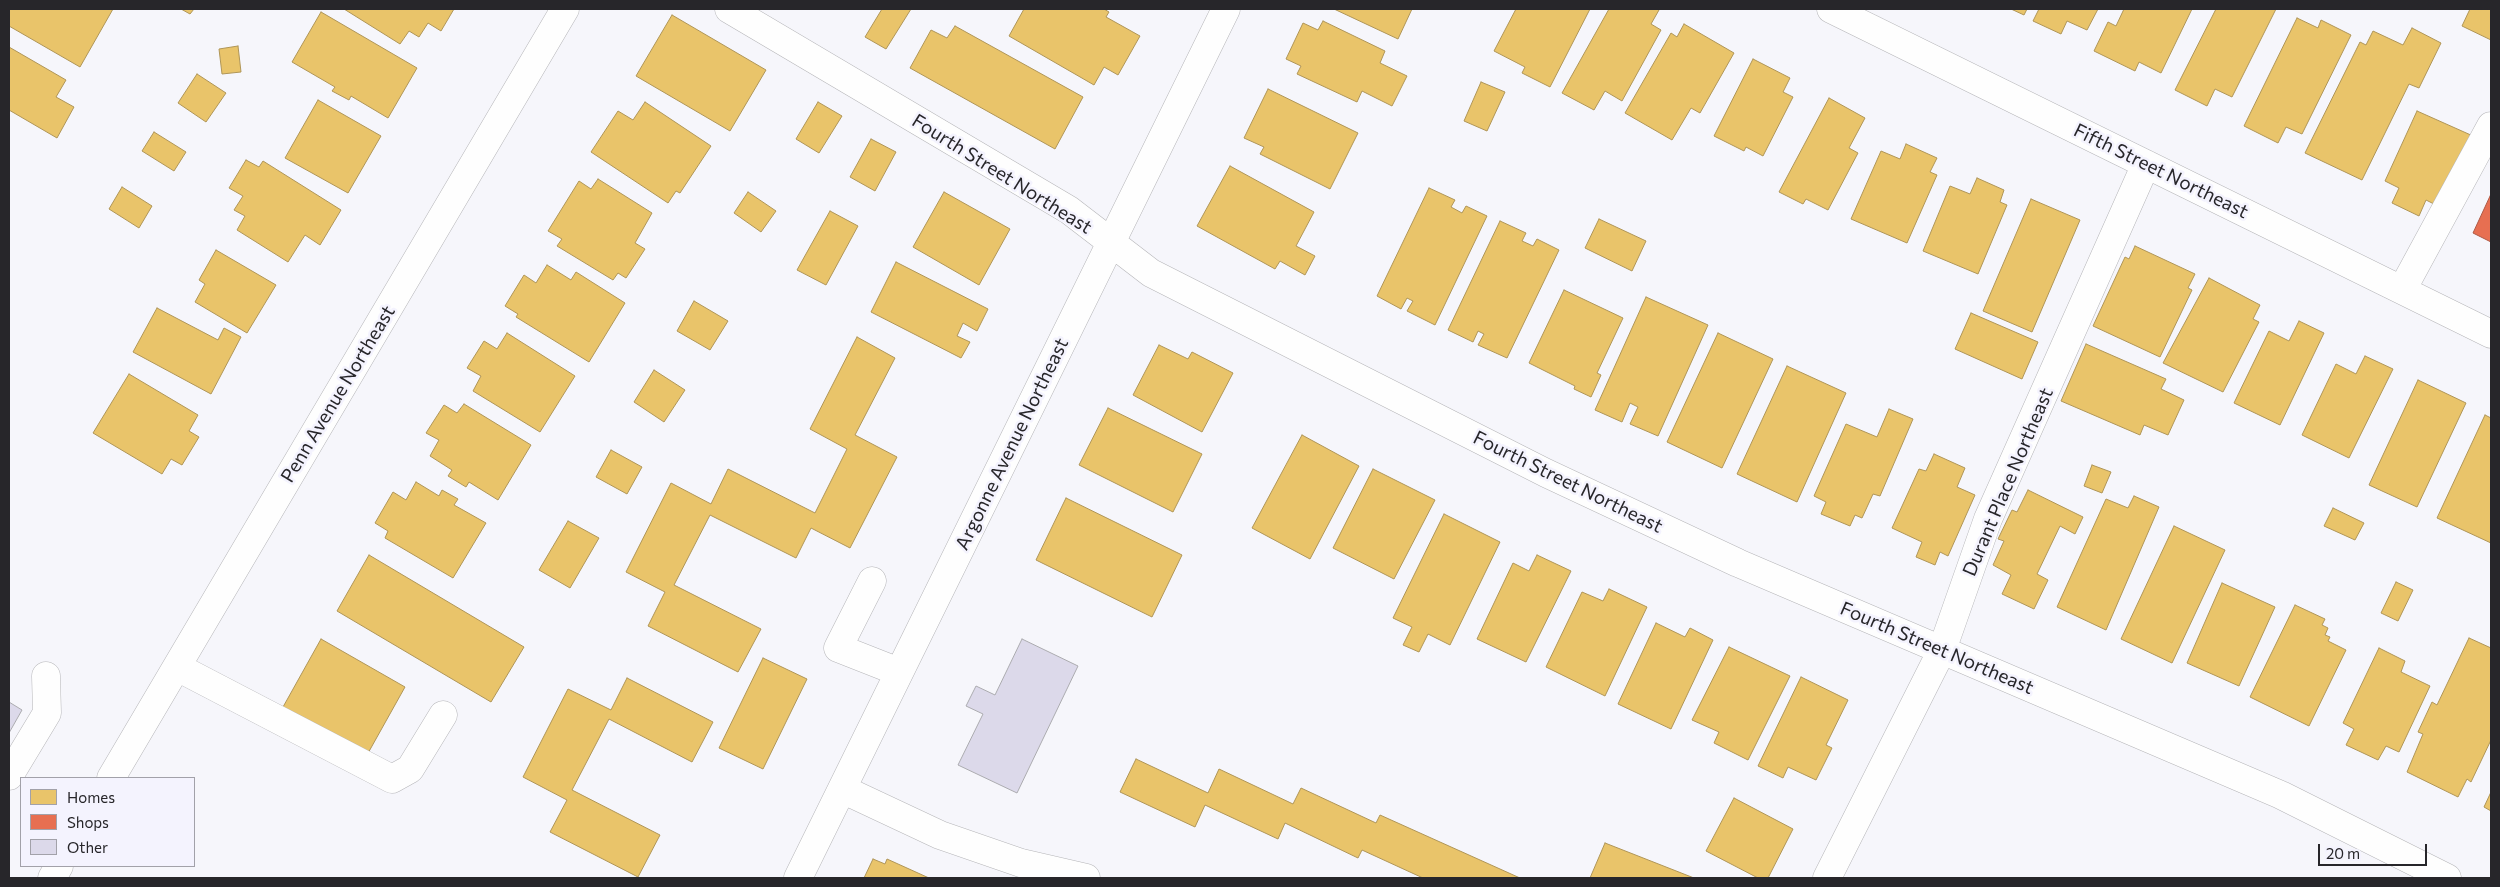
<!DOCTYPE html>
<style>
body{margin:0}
#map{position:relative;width:2500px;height:887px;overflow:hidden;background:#f6f6fb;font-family:Commissioner,sans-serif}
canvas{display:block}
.frame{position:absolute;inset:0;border:10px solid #27262a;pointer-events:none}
.legend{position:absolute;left:20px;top:777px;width:175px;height:90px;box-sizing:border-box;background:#f4f3fe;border:1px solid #a2a1a9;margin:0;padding:6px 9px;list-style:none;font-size:15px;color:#27262a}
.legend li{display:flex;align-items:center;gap:10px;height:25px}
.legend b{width:25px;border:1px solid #a2a1a9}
.scale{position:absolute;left:2318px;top:844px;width:109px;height:22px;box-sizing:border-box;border:2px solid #27262a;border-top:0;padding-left:6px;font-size:15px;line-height:18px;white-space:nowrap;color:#27262a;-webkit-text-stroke:4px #f4f3fe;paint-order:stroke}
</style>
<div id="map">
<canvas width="2500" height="887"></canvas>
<div class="frame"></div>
<ul class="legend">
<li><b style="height:14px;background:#e9c46a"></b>Homes</li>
<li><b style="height:14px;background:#e76f51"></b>Shops</li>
<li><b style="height:14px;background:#dcd9ea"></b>Other</li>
</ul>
<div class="scale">20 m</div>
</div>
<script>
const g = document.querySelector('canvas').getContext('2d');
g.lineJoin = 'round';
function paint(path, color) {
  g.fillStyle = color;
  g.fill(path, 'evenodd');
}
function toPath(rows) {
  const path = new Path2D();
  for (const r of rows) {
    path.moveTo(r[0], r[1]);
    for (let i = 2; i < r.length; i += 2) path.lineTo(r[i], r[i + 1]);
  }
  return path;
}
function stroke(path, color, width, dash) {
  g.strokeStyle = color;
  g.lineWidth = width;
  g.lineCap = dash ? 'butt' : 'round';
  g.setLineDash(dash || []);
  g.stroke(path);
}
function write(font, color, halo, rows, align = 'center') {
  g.font = font + ' Commissioner,sans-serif';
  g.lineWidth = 5;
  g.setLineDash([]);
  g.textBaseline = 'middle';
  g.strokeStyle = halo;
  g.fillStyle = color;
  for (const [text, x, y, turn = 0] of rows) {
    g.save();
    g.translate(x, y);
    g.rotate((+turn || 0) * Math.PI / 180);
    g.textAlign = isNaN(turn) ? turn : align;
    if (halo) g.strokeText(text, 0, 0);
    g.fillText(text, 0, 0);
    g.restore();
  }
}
const homes = toPath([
 [9,9,113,9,80,67,9,26,9,9],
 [181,9,194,9,190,14,181,9],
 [344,9,454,9,441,31,428,23,419,37,409,31,400,44,344,9],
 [882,9,911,9,886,49,865,37,882,9],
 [1024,9,1104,9,1109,12,1106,17,1140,36,1118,75,1104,67,1094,85,1009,36,1024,9],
 [1334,9,1412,9,1398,39,1334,9],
 [1516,9,1590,9,1550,87,1522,73,1525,67,1494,51,1516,9],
 [1609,9,1657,9,1659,10,1651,24,1661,30,1622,101,1605,91,1594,110,1562,93,1609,9],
 [2011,9,2027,9,2024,15,2011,9],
 [2039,9,2098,9,2087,30,2067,21,2061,34,2033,21,2039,9],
 [2124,9,2192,9,2161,73,2139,62,2135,71,2094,51,2108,22,2116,26,2124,9],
 [2216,9,2276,9,2232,97,2215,89,2207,106,2175,90,2216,9],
 [2470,9,2491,9,2491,40,2462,26,2470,9],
 [321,12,417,68,388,118,351,96,349,100,332,91,335,87,292,62,321,12],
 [672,15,766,70,730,131,636,76,672,15],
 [2297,18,2318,28,2321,20,2351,35,2302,134,2286,127,2278,143,2244,126,2297,18],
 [1323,21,1385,51,1380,63,1407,76,1392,106,1362,91,1357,102,1297,74,1301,66,1286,59,1303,23,1318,30,1323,21],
 [1684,24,1734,53,1700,113,1691,108,1672,140,1625,113,1671,33,1677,37,1684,24],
 [955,26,1083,97,1055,149,910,68,931,30,947,38,955,26],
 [2412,28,2441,43,2419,88,2409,84,2362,180,2305,153,2360,42,2366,45,2373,31,2403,45,2412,28],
 [238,46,241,72,222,74,219,49,238,46],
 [9,47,66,80,56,97,74,107,57,138,9,110,9,47],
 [1753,59,1790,78,1783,92,1793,97,1763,156,1746,147,1744,151,1714,136,1753,59],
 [197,74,226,93,206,122,178,103,197,74],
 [1481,82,1505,92,1487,131,1464,121,1481,82],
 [1268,89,1358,133,1330,189,1260,154,1264,147,1244,138,1268,89],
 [1829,98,1865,118,1849,148,1858,153,1828,210,1806,199,1803,204,1779,192,1829,98],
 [318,100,381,136,348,193,285,158,318,100],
 [645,102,711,146,680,193,676,191,668,203,591,152,618,111,633,120,645,102],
 [818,102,842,116,819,153,796,139,818,102],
 [2417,111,2473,136,2440,207,2426,200,2419,216,2392,203,2399,188,2385,181,2417,111],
 [154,132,186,152,174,171,142,151,154,132],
 [871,139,896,152,875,191,850,177,871,139],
 [1906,144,1937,158,1930,172,1937,175,1907,243,1851,219,1881,151,1900,159,1906,144],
 [246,160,259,167,263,161,341,210,320,245,305,235,288,262,237,230,245,216,234,210,243,196,229,188,246,160],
 [1230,166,1314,212,1296,246,1315,256,1305,275,1280,261,1275,269,1197,226,1230,166],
 [1977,178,2004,190,2000,202,2007,205,1978,274,1923,251,1950,186,1970,194,1977,178],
 [598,179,652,213,635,243,645,249,626,278,618,273,613,280,557,246,562,239,548,231,579,181,591,189,598,179],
 [122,187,152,206,139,228,109,209,122,187],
 [1429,188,1455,200,1451,207,1462,213,1466,206,1487,216,1435,325,1407,311,1413,301,1407,298,1401,309,1377,296,1429,188],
 [748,192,776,211,761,232,734,213,748,192],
 [944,192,1010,229,979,285,913,247,944,192],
 [2031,199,2080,220,2032,332,1983,311,2031,199],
 [830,211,858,226,826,285,797,270,830,211],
 [1599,219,1646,241,1632,271,1585,248,1599,219],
 [1500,221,1526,233,1522,241,1533,246,1537,239,1559,250,1507,358,1478,345,1484,334,1478,331,1473,342,1448,330,1500,221],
 [2135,246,2195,274,2188,288,2192,290,2160,357,2093,326,2125,257,2129,259,2135,246],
 [216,250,276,285,247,333,195,302,205,284,199,280,216,250],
 [896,262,988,309,977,331,963,323,957,336,970,342,961,358,871,312,896,262],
 [547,265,571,280,576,272,625,303,589,362,516,317,518,314,505,306,524,275,536,283,547,265],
 [2209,278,2260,305,2253,319,2259,322,2223,392,2163,363,2209,278],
 [1564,290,1623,318,1597,373,1601,375,1591,397,1574,389,1575,386,1529,363,1564,290],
 [1646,297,1708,325,1658,436,1630,424,1638,407,1630,403,1622,422,1595,410,1646,297],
 [694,301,728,321,710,350,677,331,694,301],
 [157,308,218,340,224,328,241,337,211,394,133,352,157,308],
 [1971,313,2038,342,2022,379,1955,349,1971,313],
 [2299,321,2324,333,2280,425,2234,403,2269,331,2289,341,2299,321],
 [507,333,575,376,540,432,473,391,481,376,467,368,484,341,497,349,507,333],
 [1718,333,1773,359,1722,468,1667,442,1718,333],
 [857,337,895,358,855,435,897,457,850,548,811,528,796,558,710,515,674,585,761,629,738,672,648,626,665,592,626,572,671,483,711,504,728,469,815,513,847,449,810,429,857,337],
 [2086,344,2166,379,2161,389,2184,400,2168,435,2144,425,2140,435,2061,401,2086,344],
 [1159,345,1188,359,1192,352,1233,373,1202,432,1133,395,1159,345],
 [2365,356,2393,369,2349,458,2302,435,2336,364,2356,374,2365,356],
 [1787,366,1846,393,1797,502,1737,474,1787,366],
 [654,370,685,390,664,422,634,402,654,370],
 [129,374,198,415,189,431,199,437,182,465,171,459,162,474,93,433,129,374],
 [2418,380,2466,403,2417,507,2369,485,2418,380],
 [464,404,531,445,498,500,469,482,466,487,448,476,452,470,430,456,439,440,426,433,444,405,457,413,464,404],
 [1108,408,1202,454,1173,512,1079,465,1108,408],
 [1889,409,1913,419,1880,496,1873,494,1862,518,1855,515,1850,526,1821,514,1826,502,1814,496,1846,424,1877,437,1889,409],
 [2485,415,2491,418,2491,543,2437,518,2485,415],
 [1302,435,1359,466,1310,559,1252,528,1302,435],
 [611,450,642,467,627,494,596,477,611,450],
 [1934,454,1965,468,1957,487,1975,495,1948,556,1940,552,1935,565,1916,557,1922,542,1892,528,1919,469,1926,471,1934,454],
 [2092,465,2111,472,2102,493,2084,486,2092,465],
 [1373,469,1435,500,1394,579,1333,548,1373,469],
 [416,482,439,496,442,490,458,499,454,505,486,523,453,578,385,538,388,531,375,523,393,492,406,500,416,482],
 [2028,490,2083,517,2075,534,2060,526,2037,574,2048,580,2034,609,2002,594,2011,575,1993,565,2004,541,1998,539,2012,510,2017,512,2028,490],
 [2134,496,2159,507,2106,630,2057,607,2106,499,2128,508,2134,496],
 [1066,498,1182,555,1152,617,1036,560,1066,498],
 [2333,508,2364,523,2355,540,2324,526,2333,508],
 [1444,514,1500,542,1450,645,1428,634,1419,652,1403,645,1412,627,1393,618,1444,514],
 [568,521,599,538,570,588,539,570,568,521],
 [2174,526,2225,550,2172,663,2121,639,2174,526],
 [369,555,524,647,491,702,337,611,369,555],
 [1537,555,1571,571,1526,662,1477,639,1513,563,1529,571,1537,555],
 [2396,582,2413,590,2398,621,2381,613,2396,582],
 [2222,583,2275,607,2239,686,2187,663,2222,583],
 [1609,589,1647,607,1605,696,1546,667,1582,592,1603,601,1609,589],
 [2295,605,2325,619,2322,625,2328,628,2325,635,2330,637,2328,641,2346,650,2309,726,2250,697,2295,605],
 [1656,623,1685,637,1690,628,1713,640,1671,729,1618,704,1656,623],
 [2469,638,2491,648,2491,740,2471,782,2467,779,2458,797,2407,772,2423,734,2418,732,2432,702,2437,705,2469,638],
 [321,639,405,687,367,755,283,707,321,639],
 [1729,647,1790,676,1748,760,1714,743,1719,732,1692,720,1729,647],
 [2379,648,2405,661,2401,672,2430,686,2399,752,2386,746,2378,760,2346,745,2354,729,2343,723,2379,648],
 [763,658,807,679,763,769,719,748,763,658],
 [1801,677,1848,700,1826,745,1832,748,1816,780,1788,767,1783,778,1758,766,1801,677],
 [627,678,713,722,692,762,609,719,572,790,660,835,638,877,550,832,567,800,523,777,568,689,611,710,627,678],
 [1136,759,1208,793,1219,769,1293,804,1301,788,1376,823,1380,815,1520,878,1423,878,1362,850,1358,858,1285,823,1278,839,1205,805,1195,827,1120,792,1136,759],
 [2491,792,2491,811,2484,807,2491,792],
 [1734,798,1793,829,1768,878,1758,878,1706,851,1734,798],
 [1605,843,1694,878,1590,878,1605,843],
 [873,859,885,864,887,859,929,878,864,878,873,859]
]);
const shops = toPath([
 [2491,194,2491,242,2473,233,2491,194]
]);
const building = toPath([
 [1022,639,1078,666,1017,793,958,765,983,714,966,706,976,686,995,695,1022,639],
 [9,702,22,710,9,733,9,702]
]);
const minor = toPath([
 [729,9,1069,210,1151,273,1546,473,1738,563,2281,795,2447,878],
 [1831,9,2491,334],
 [2402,290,2491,126],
 [872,581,838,648,899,672],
 [177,667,392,779,410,769,443,715],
 [9,776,47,713,46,676],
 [111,778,565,9],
 [842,789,940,835,1021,863,1086,878],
 [52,878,59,866],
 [798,878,1226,9],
 [1827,878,1942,650,1988,519,2146,164]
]);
const streetNames = [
 ["Fifth Street Northeast",2161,171,26],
 ["Fourth Street Northeast",1002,174,32],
 ["Penn Avenue Northeast",338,394,-59],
 ["Argonne Avenue Northeast",1012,444,-64],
 ["Fourth Street Northeast",1568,482,26],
 ["Durant Place Northeast",2008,482,-67],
 ["Fourth Street Northeast",1937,648,23]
];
paint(homes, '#e9c46a');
stroke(homes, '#af9557', 1);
paint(shops, '#e76f51');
stroke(shops, '#ad5945', 1);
paint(building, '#dcd9ea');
stroke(building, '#ababaf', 1);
stroke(minor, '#b5b5b8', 29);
stroke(minor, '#fefefe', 28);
write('19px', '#27262a', '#f4f3fe', streetNames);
</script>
